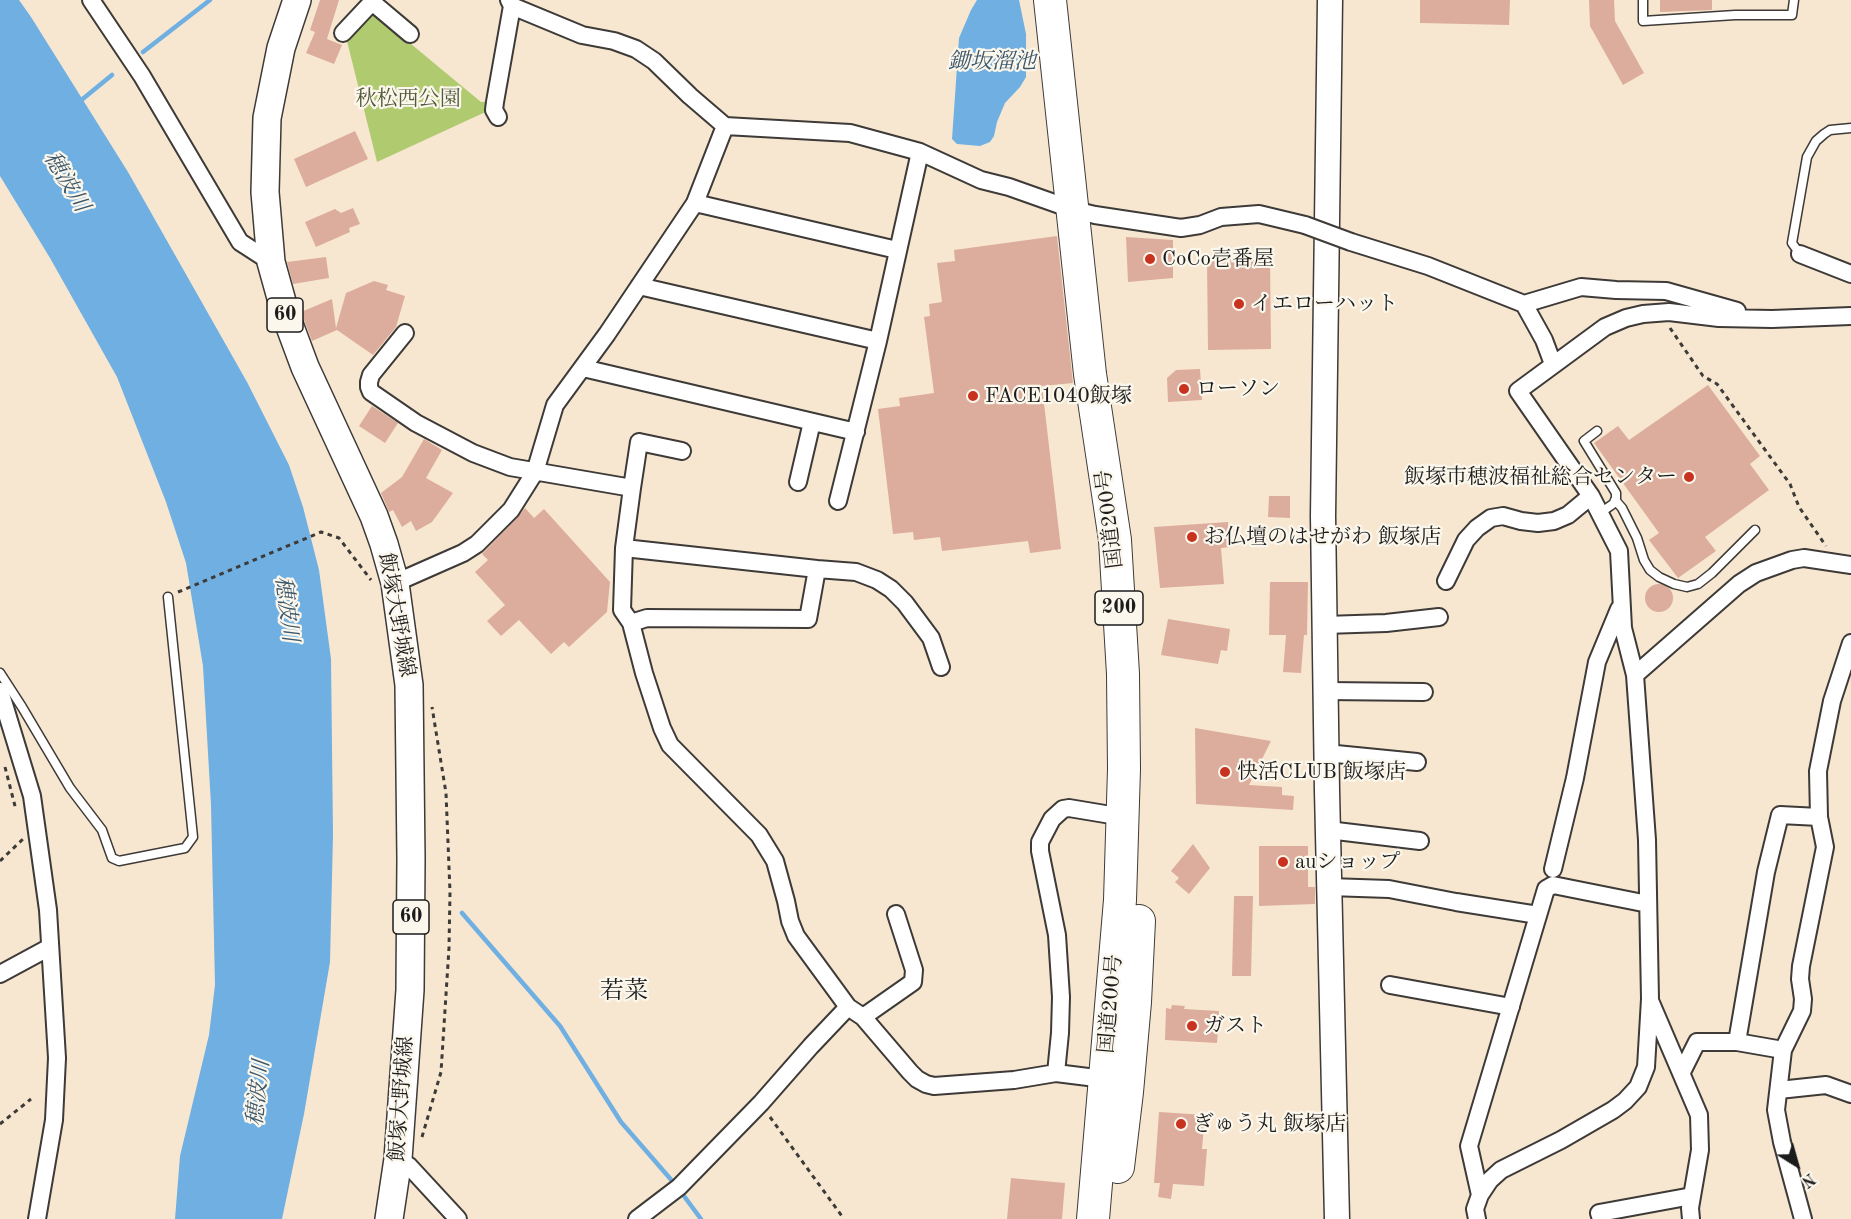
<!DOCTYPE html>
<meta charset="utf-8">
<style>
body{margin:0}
#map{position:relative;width:1851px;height:1219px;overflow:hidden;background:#f7e7d1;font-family:"Old Standard TT",serif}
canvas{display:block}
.north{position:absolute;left:1767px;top:1135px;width:60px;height:60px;-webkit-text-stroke:4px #fbf7ec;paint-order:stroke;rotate:143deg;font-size:16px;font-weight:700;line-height:24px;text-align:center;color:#1c1c1c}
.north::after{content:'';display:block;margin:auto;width:21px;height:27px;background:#1c1c1c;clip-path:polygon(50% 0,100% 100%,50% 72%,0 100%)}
</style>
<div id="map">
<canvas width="1851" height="1219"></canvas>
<div class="north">N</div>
</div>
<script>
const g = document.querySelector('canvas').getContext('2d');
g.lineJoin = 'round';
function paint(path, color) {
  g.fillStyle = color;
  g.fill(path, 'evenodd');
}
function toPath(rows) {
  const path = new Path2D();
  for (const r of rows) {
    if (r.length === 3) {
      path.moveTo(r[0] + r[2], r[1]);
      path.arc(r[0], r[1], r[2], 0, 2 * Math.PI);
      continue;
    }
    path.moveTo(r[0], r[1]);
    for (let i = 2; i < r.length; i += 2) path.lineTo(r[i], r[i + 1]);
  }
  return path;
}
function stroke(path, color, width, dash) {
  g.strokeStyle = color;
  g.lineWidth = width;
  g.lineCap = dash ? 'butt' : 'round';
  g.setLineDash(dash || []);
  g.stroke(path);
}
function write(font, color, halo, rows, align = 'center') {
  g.font = font + ' "Old Standard TT","Noto Serif JP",serif';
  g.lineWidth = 4.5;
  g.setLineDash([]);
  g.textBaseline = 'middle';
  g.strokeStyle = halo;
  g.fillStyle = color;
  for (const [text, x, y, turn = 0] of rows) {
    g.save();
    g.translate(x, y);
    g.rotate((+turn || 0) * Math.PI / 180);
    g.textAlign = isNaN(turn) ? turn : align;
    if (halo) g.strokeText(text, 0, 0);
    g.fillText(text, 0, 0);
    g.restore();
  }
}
const green = toPath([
 [370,10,481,102,492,101,492,109,377,162,346,37]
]);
const water = toPath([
 [0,0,19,0,31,17,128,172,247,382,289,465,303,507,319,570,331,659,333,835,330,962,304,1114,282,1219,175,1219,180,1156,209,1035,215,985,211,805,203,666,186,563,166,502,117,377,50,258,0,176],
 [977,0,1019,0,1026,34,1026,77,1020,87,1005,103,997,122,994,136,990,142,980,146,957,144,952,139,959,38,971,10]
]);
const stream = toPath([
 [143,52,210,0],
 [79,102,112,75],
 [462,913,560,1026,621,1122,674,1183],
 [681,1192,701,1219]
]);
const building = toPath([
 [320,0,339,0,327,39,342,45,334,64,306,53,315,32,310,30],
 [1420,0,1510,0,1509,25,1420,23],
 [1589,0,1614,0,1615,21,1644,73,1623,85,1590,26],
 [1660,0,1712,0,1712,10,1660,12],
 [355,131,368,159,306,187,294,159],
 [353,208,360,224,349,228,350,232,316,247,305,222,335,209,341,213],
 [1057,236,1073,383,1042,386,1061,549,1030,553,1028,541,942,551,940,537,914,540,913,532,893,534,878,409,900,406,899,398,934,393,924,317,930,316,929,304,942,302,937,263,955,261,954,250],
 [1126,237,1173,240,1173,278,1128,282],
 [326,257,329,278,293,284,287,262],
 [1270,258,1271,349,1208,350,1207,259],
 [374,281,388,285,386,290,405,296,396,327,373,355,337,330,312,341,301,312,332,299,336,328,346,293],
 [1200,369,1202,400,1168,402,1167,378,1176,370],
 [1708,385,1760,456,1750,464,1769,490,1705,537,1716,551,1678,578,1649,540,1659,533,1594,443,1618,426,1629,440],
 [372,406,398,423,385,443,359,426],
 [424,439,442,450,426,478,453,493,432,522,416,531,411,521,402,527,393,510,389,512,381,493,402,477],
 [1269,496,1290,496,1290,518,1268,517],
 [525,508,534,518,544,509,610,582,607,612,569,647,564,642,551,654,519,620,501,636,487,621,505,605,475,572,488,560,482,554,518,517],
 [1228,522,1230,547,1221,548,1224,584,1160,588,1154,527],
 [1270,582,1308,582,1307,635,1304,635,1301,673,1283,672,1286,635,1269,635],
 [1659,598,14],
 [1168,619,1230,629,1227,651,1221,650,1218,664,1161,655],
 [1195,728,1271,741,1249,785,1282,787,1282,795,1294,796,1293,810,1196,804],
 [1193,844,1210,868,1189,894,1175,882,1179,878,1171,871],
 [1259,846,1308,846,1308,887,1315,887,1315,904,1259,906],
 [1234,896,1253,896,1251,976,1232,976],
 [1172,1005,1185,1006,1184,1009,1219,1011,1217,1043,1165,1040,1166,1008,1171,1009],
 [1159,1112,1205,1115,1202,1149,1207,1149,1204,1186,1173,1184,1171,1199,1158,1197,1160,1183,1154,1183],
 [1011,1178,1065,1183,1062,1219,1007,1219]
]);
const path = toPath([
 [1670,328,1703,376,1717,384,1790,484,1799,507,1826,546],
 [178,592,321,532,339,538,371,580],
 [5,767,16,810],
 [0,861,23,839],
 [770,1117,844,1219],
 [0,1124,31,1099],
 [422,1137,441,1072,449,948,450,892,446,793,432,707]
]);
const lane = toPath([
 [1643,0,1643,21,1735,15,1792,15,1794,0],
 [1800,254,1792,243,1807,157,1816,141,1824,134,1830,130,1851,128],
 [1597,431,1584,441,1616,493,1616,499,1613,504,1600,513],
 [1615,500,1622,508,1637,538,1644,560,1650,570,1659,577,1674,584,1687,587,1698,584,1712,573,1755,530],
 [0,673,22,707,70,788,102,830,112,858,119,861,185,848,193,837,168,597]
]);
const street = toPath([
 [91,0,142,76,240,242,271,262],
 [509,0,512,6,582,35,614,41,636,49,654,61,690,96,725,126,850,133,920,152,981,180,1009,187,1074,210,1095,215,1181,228,1200,225,1221,217,1259,214,1305,225],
 [372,2,410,34],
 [343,33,374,0],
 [498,117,494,110,495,102,512,6],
 [695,203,897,250],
 [1351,242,1428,266,1524,304,1544,340,1553,364],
 [1800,254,1851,274],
 [639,286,878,341],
 [1524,304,1581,287,1616,290,1666,291,1737,311],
 [405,333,371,375,369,382,369,387,371,392,416,423,473,453,510,467,632,488,624,548,622,610,631,623,644,673,662,728,670,745,759,835,775,861,786,901,790,921,796,936,848,1007,863,1017,910,1072,917,1079,926,1084,934,1086,1014,1080,1056,1073,1104,1079],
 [583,368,856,432],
 [798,482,812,422],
 [632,488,639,442,682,451],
 [838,501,878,341,920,152],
 [624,548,817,569,808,619,647,618,631,623],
 [817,569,856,572,877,580,891,589,905,603,931,638,941,667],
 [1446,581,1466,540,1477,528,1491,518,1503,516,1521,521,1538,523,1554,521,1568,515,1591,496],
 [395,583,463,553,477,544,511,510,535,472,555,405,607,334,695,203,725,126],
 [1325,625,1386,623,1439,617],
 [1635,675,1739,584,1756,573,1792,560,1804,558,1851,565],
 [0,691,32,796,48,910,57,1058,54,1120,37,1219],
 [1326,691,1424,692],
 [1326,753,1417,762],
 [1328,830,1420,841],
 [1553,869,1575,778,1597,662,1619,609],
 [1329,887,1389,889,1456,902,1538,915],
 [0,974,50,947],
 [1390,985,1511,1007],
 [1651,1003,1699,1115,1700,1150,1690,1208,1691,1219],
 [863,1017,913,982,914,970,896,914],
 [1737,1042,1783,1050],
 [1682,1072,1697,1042,1737,1042,1766,872,1780,815,1819,817],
 [1056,1073,1060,1033,1061,997,1057,935,1040,851,1040,842,1052,819,1063,809,1069,808,1123,817],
 [1779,1090,1826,1085,1851,1094],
 [398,1159,409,1166,458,1219],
 [1480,1195,1469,1146,1546,889,1553,885,1648,904],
 [637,1219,679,1187,761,1103,811,1046,848,1007],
 [1477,1219,1475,1209,1480,1195,1490,1180,1501,1170,1561,1140,1613,1110,1625,1101,1638,1087,1646,1067,1650,999,1647,840,1635,675,1623,628,1619,551,1591,496,1518,391,1605,327,1626,318,1643,314,1669,312,1719,318,1772,319,1851,316],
 [1601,1219,1599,1213,1692,1196],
 [1803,1219,1782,1142,1776,1110,1783,1050,1802,1011,1803,999,1800,979,1801,966,1825,847,1819,817,1818,771,1832,701,1851,643]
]);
const secondary = toPath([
 [1330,0,1323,516,1327,791,1337,1219]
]);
const primary = toPath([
 [297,0,281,48,267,118,265,192,271,262,286,316,305,367,374,516,384,544,395,583,409,685,411,859,410,990,398,1159,389,1219]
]);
const highway = toPath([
 [1050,0,1090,374,1115,540,1123,674,1124,769,1120,900,1093,1219],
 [1118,1167,1127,1092,1135,1002,1139,921]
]);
const streetBridge = toPath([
 [1305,225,1351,242]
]);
const markers = [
 [1150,259,6,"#c8321e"],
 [1239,304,6,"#c8321e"],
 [1184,389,6,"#c8321e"],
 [973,396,6,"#c8321e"],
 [1689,477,6,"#c8321e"],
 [1192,537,6,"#c8321e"],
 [1225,772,6,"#c8321e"],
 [1283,862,6,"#c8321e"],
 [1192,1026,6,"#c8321e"],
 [1181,1124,6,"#c8321e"]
];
const shields = [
 [285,315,36],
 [1119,608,48],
 [411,917,36]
];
const shieldNames = [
 ["60",285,315],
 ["200",1119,608],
 ["60",411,917]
];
const parkNames = [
 ["秋松西公園",408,99]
];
const poiNames = [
 ["CoCo壱番屋",1162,259],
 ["イエローハット",1251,304],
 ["ローソン",1196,389],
 ["FACE1040飯塚",985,396],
 ["飯塚市穂波福祉総合センター",1677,477,"right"],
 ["お仏壇のはせがわ 飯塚店",1204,537],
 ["快活CLUB 飯塚店",1237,772],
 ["auショップ",1295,862],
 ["ガスト",1204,1026],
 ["ぎゅう丸 飯塚店",1193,1124]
];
const streetNames = [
 ["国道200号",1110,519,-97],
 ["飯塚大野城線",396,615,80],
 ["国道200号",1111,1004,-85],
 ["飯塚大野城線",402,1099,-86]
];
const waterNames = [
 ["鋤坂溜池",992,62],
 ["穂波川",66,182,59],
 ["穂波川",286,609,83],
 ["穂波川",259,1093,-84]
];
const quarterNames = [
 ["若菜",624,992]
];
paint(green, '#b0ca70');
paint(water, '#6fafe2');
stroke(stream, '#6fafe2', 4.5);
paint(building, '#dcad9c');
stroke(lane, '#3d3a37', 11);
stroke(street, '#3d3a37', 20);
stroke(secondary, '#3d3a37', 27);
stroke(primary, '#3d3a37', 30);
stroke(highway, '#3d3a37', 34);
stroke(path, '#3d3a37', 3, [4.5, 4.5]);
stroke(lane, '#fff', 8);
stroke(street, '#fff', 16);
stroke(secondary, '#fff', 24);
stroke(primary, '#fff', 27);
stroke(highway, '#fff', 32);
stroke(streetBridge, '#3d3a37', 20, []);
stroke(streetBridge, '#fff', 16);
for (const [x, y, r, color] of markers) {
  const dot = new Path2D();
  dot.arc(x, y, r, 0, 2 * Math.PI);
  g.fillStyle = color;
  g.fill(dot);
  stroke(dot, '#fbf7ec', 2);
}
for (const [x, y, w] of shields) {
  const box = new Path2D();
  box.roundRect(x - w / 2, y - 17, w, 34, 4.5);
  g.fillStyle = '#fbf7ec';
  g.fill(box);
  stroke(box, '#1c1c1c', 1.5);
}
write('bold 20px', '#1c1c1c', null, shieldNames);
write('21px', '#505939', '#fbf7ec', parkNames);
write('21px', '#1c1c1c', '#fbf7ec', poiNames, 'left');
write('21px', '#1c1c1c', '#fbf7ec', streetNames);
write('italic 22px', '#3d576b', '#fbf7ec', waterNames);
write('24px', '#1c1c1c', '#fbf7ec', quarterNames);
</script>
